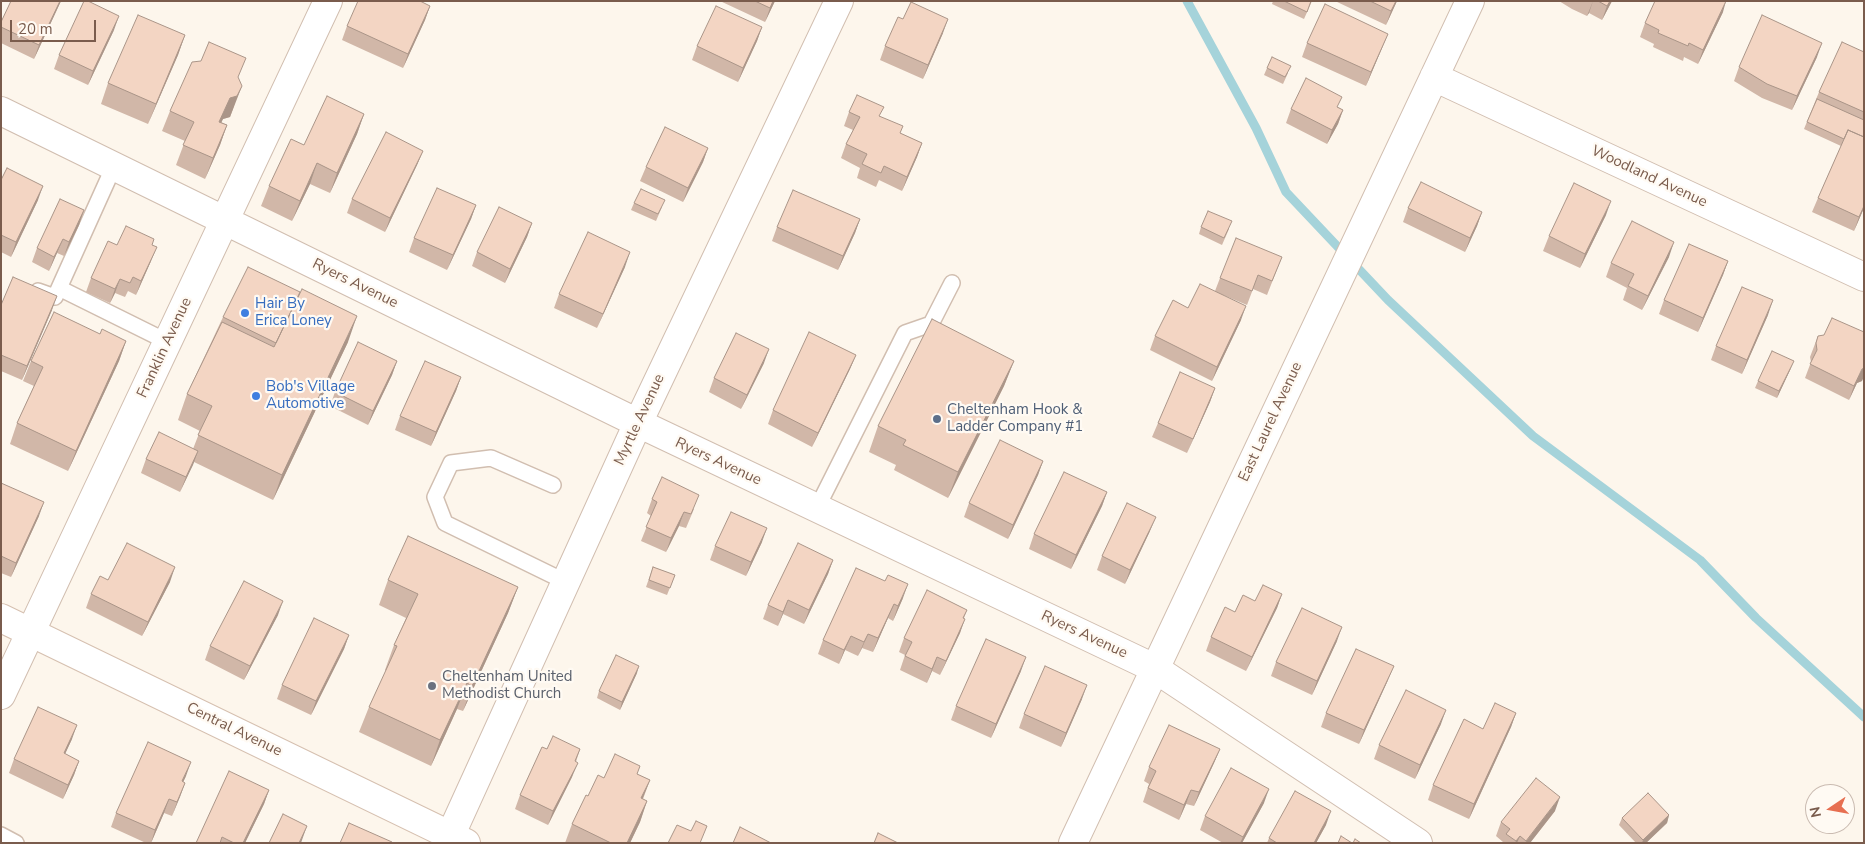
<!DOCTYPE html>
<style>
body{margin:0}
#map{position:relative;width:1865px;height:844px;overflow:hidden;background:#fdf6ec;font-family:"Nunito Sans",sans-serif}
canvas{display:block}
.frame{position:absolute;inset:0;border:2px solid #7a5c4d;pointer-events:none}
.north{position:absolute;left:1805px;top:784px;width:50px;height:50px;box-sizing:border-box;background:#fffaf3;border:1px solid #cabbb1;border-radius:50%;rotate:258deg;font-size:14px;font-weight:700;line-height:20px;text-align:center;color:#7a5c4d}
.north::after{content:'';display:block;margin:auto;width:18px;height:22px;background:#e76f51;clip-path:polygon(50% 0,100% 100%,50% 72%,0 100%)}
.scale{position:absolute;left:10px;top:20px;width:86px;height:22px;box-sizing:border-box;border:2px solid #7a5c4d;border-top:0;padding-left:6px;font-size:15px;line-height:18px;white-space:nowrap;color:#7a5c4d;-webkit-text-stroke:4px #fffaf3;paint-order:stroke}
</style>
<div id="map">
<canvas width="1865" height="844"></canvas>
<div class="frame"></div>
<div class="north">N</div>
<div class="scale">20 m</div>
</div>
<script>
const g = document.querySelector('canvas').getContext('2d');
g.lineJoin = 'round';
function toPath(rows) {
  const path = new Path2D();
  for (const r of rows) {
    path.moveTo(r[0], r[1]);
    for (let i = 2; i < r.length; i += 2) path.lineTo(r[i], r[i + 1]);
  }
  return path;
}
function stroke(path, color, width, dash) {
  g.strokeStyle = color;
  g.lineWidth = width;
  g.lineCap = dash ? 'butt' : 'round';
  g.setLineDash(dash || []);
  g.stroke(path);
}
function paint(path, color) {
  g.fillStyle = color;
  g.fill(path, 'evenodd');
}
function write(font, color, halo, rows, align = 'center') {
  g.font = font + ' "Nunito Sans",sans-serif';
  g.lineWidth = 4.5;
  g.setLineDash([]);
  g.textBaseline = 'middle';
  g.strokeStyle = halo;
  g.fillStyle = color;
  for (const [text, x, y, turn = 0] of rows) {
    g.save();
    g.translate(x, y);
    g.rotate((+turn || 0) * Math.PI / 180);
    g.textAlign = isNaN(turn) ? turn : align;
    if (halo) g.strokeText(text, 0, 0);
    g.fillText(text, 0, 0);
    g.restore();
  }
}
const stream = toPath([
 [1187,1,1256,128,1286,192,1388,300,1533,436,1700,560,1756,618,1864,717]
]);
const service = toPath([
 [59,288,168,342],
 [38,291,55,297,114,166],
 [553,485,491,458,451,463,435,497,445,523,566,582],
 [817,508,905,333,931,324,952,283],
 [1,835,16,843]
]);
const minor = toPath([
 [1434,77,1864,277],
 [1,111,638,423,1154,668,1418,843],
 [1,695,328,1],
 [447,843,638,423,839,1],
 [1073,843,1470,1]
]);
const secondary = toPath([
 [1,618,466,843]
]);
const wall = toPath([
 [11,1,61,1,34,59,1,43,1,22],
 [720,1,775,1,765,22],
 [1273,1,1312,1,1304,19,1272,4],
 [1335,1,1397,1,1386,25],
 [1559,1,1612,1,1602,20,1589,13,1587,16,1572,9],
 [430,6,425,20,403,68,342,40,347,26],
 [1723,12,1698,64,1684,57,1683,61,1653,47,1654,44,1640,37,1645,23],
 [903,19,943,33,923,79,880,60,885,46],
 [762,27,757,41,738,82,692,60,697,46],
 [114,30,88,85,54,69,59,55],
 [1388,34,1382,48,1366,86,1302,57,1307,43],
 [185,35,178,55,148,124,101,104,108,83],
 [1864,52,1864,208,1854,231,1812,212,1818,198,1841,146,1804,129,1819,92],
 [1817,57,1792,110,1762,98,1734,81,1739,67],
 [1267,68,1288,73,1283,84,1264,75],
 [238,79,234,106,230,117,223,119,221,122,227,125,220,145,205,179,176,165,185,141,162,131,170,111],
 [1338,107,1343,110,1338,124,1327,144,1286,123,1291,109],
 [849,112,880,116,900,133,922,143,917,157,902,191,879,180,876,187,857,178,860,168,841,158,846,144,853,130,844,126],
 [364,114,357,134,330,193,310,184,292,221,261,206,269,186,304,145],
 [708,148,703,162,683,202,640,181,646,167],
 [423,151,417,165,385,232,347,213,352,199],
 [1,180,38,200,11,257,1,252],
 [634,203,662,207,656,221,631,210],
 [476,205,471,219,447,270,409,252,414,238],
 [1408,208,1482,212,1477,226,1465,252,1403,222],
 [84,210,79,225,64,256,57,253,49,271,32,262,37,248],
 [1606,215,1580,268,1543,251,1549,236],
 [860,219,855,233,838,270,772,241,777,227],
 [532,223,527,237,505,283,472,266,477,252],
 [1201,227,1229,229,1222,245,1199,234],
 [117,245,152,245,151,261,136,295,128,291,125,297,115,293,110,303,86,292,91,278],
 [1282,257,1267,295,1253,289,1247,305,1223,295,1241,320,1212,381,1150,350,1155,336,1188,308,1215,291,1220,278],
 [1669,257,1642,310,1623,300,1627,288,1606,277,1611,263],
 [1728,261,1723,275,1698,332,1659,314,1664,300],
 [625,267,597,328,554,308,559,294],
 [1,305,52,310,22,380,1,371],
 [1768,315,1742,374,1711,360,1716,346],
 [223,317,348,342,273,500,194,462,180,492,141,473,146,459,193,449,200,431,178,420,187,394],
 [100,334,126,341,119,361,68,471,10,444,17,423,34,386,23,381,31,361],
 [1818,336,1862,381,1857,383,1849,400,1805,378,1811,362,1810,357],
 [856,355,850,369,812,447,768,424,773,410],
 [397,361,392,375,368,425,330,406,335,392],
 [1014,361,1004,386,948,498,894,470,896,465,869,452,878,426],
 [764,363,741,409,709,392,714,378],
 [1791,368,1777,398,1755,388,1758,381],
 [461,377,456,391,431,446,395,430,400,416],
 [1215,388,1210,402,1187,453,1152,437,1158,423],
 [1043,461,1038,475,1008,539,964,517,969,503],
 [1,483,39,516,11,577,1,573],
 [1107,492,1102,506,1071,569,1029,549,1034,534],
 [652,499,694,509,686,528,679,526,666,552,641,541,651,516,647,513],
 [1150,531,1125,584,1097,570,1102,556],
 [762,542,746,576,710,560,715,546],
 [833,560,828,574,804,624,783,614,778,626,763,619,768,605],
 [653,567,675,575,667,595,646,587],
 [108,580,170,582,142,636,86,608,91,594],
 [388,580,518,587,508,613,463,711,457,709,431,766,359,732,369,707,386,671,385,670,394,645,406,618,379,605],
 [1282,594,1277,608,1246,671,1206,651,1211,637,1235,612,1255,601],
 [903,598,893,621,888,618,873,652,862,648,858,656,845,650,839,664,818,654,823,640],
 [967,610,964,618,960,633,940,675,932,671,927,683,900,670,905,655,899,652,904,638],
 [278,615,244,680,205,660,210,646],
 [349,635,344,649,311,715,277,699,282,685],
 [1337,641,1312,695,1271,676,1276,662],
 [1021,671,991,738,951,720,956,706],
 [637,673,620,710,597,698,599,691],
 [1388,680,1359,744,1321,727,1326,713],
 [1082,699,1061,747,1019,728,1024,714],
 [1516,713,1511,727,1469,819,1428,800,1433,785,1483,729],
 [1441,724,1415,779,1374,759,1379,745],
 [72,739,65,754,79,761,74,775,63,799,9,773,14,759],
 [547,749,580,749,576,762,572,777,548,825,515,809,520,795],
 [1220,749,1214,763,1194,806,1186,804,1179,820,1143,802,1149,784,1144,781,1149,767],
 [637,774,650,780,643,799,647,801,640,822,630,843,565,843,572,824,588,796,604,778],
 [186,776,183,782,185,783,172,816,164,813,151,843,146,843,111,827,116,813],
 [269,790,264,804,245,843,196,843],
 [1264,803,1242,843,1223,843,1200,830,1205,816],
 [1555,811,1530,843,1503,843,1503,842,1496,836,1501,822],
 [1669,815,1667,823,1646,843,1636,843,1619,825,1622,818],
 [1326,825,1316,843,1267,843,1269,838]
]);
const shadedWall = toPath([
 [60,1,61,1,34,59,39,45],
 [773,1,775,1,765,22,770,8],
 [1396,1,1397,1,1386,25,1391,11],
 [1593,1,1589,13,1587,16],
 [1610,1,1612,1,1602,20,1607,6],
 [1726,1,1723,12,1698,64,1703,50],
 [430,6,425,20,403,68,408,54],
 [119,16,114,30,88,85,93,71],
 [948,19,943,33,923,79,928,65],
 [762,27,757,41,738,82,743,68],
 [1388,34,1382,48,1366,86,1371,72],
 [185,35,178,55,148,124,156,104],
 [1822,43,1817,57,1792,110,1797,96],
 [242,86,230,117,223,119,212,142,219,122,230,98],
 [1343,110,1338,124,1327,144,1332,130],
 [364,114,357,134,330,193,337,173],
 [227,125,220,145,205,179,213,158],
 [922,143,917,157,902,191,907,177],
 [708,148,703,162,683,202,688,188],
 [423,151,417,165,385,232,390,218],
 [317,163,310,184,292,221,300,201],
 [43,186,38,200,11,257,16,242],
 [1611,201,1606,215,1580,268,1585,254],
 [476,205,471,219,447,270,453,255],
 [1864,206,1864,208,1854,231,1859,217],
 [84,210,79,225,64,256,69,242],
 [1482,212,1477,226,1465,252,1470,238],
 [860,219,855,233,838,270,843,256],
 [532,223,527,237,505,283,510,269],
 [63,239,57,253,49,271,54,257],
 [1674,242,1669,257,1642,310,1648,296],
 [157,247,151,261,136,295,141,281],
 [630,252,625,267,597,328,603,314],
 [1728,261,1723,275,1698,332,1703,318],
 [120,279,115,293,110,303,115,289],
 [57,296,52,310,22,380,27,366],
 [1773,300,1768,315,1742,374,1747,360],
 [1246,306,1241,320,1212,381,1217,367],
 [357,316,348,342,273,500,282,475],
 [126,341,119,361,68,471,76,451],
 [769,349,764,363,741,409,747,395],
 [856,355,850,369,812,447,818,433],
 [397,361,392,375,368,425,373,411],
 [1014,361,1004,386,948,498,958,472],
 [1794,361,1791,368,1777,398,1779,391],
 [1864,368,1864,377,1862,381,1857,383,1849,400,1854,386,1862,369],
 [461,377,456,391,431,446,436,432],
 [1215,388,1210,402,1187,453,1193,439],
 [198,451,193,465,180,492,186,477],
 [1043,461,1038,475,1008,539,1013,525],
 [1107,492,1102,506,1071,569,1076,555],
 [44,502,39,516,11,577,16,563],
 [684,512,679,526,666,552,671,538],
 [1156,517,1150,531,1125,584,1130,570],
 [767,528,762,542,746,576,751,562],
 [833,560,828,574,804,624,809,610],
 [175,567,170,582,142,636,148,622],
 [908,584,903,598,893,621,898,606],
 [518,587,508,613,463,711,472,686],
 [1282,594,1277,608,1246,671,1252,657],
 [788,600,783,614,778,626,783,612],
 [283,601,278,615,244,680,250,666],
 [894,604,888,618,873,652,878,638],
 [965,619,960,633,940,675,946,661],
 [1342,627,1337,641,1312,695,1317,681],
 [868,634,862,648,858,656,864,642],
 [349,635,344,649,311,715,316,701],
 [851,636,839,664,844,650],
 [937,657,932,671,927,683,932,669],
 [1026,657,1021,671,991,738,996,724],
 [639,666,637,673,620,710,622,702],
 [1394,666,1388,680,1359,744,1364,730],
 [467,683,457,709,431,766,440,740],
 [1087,685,1082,699,1061,747,1066,733],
 [1446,710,1441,724,1415,779,1420,765],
 [1516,713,1511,727,1469,819,1474,804],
 [77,725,72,739,59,767,64,753],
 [1220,749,1214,763,1194,806,1199,792],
 [79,761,74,775,63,799,68,785],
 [191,762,186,776,177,795,182,781],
 [578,763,572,777,548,825,553,811],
 [650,780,642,800,641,798],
 [185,783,180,797,172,816,177,802],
 [1269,789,1264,803,1242,843,1240,843,1243,837],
 [269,790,264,804,245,843,243,843],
 [1191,790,1186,804,1179,820,1184,805],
 [1560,797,1555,811,1530,843,1525,843],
 [169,799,164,813,151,843,155,830],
 [647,801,640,822,630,843,627,843],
 [1331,811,1326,825,1316,843,1314,843],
 [1669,815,1667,823,1646,843,1642,843,1643,840],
 [307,826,302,840,301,843,299,843],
 [1520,836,1517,843,1515,843,1516,841]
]);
const building = toPath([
 [11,1,60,1,39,45,1,27,1,22,11,1],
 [84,1,88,1,119,16,93,71,59,55,84,1],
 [358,1,420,1,430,6,408,54,347,26,358,1],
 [755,1,773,1,770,8,755,1],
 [1284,1,1311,1,1307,12,1284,1],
 [1370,1,1396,1,1391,11,1370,1],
 [1598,1,1610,1,1607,6,1598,1],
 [1655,1,1726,1,1703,50,1689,43,1688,46,1658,33,1659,30,1645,23,1655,1],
 [911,2,948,19,928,65,885,46,898,17,903,19,911,2],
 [1325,4,1388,34,1371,72,1307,43,1325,4],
 [716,6,762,27,743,68,697,46,716,6],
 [138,15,185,35,156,104,108,83,138,15],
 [1762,15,1822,43,1797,96,1767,84,1739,67,1762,15],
 [209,42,246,58,238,77,242,86,237,96,230,98,219,122,227,125,213,158,183,145,194,122,170,111,192,62,201,61,209,42],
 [1842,42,1864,52,1864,112,1819,92,1842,42],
 [1272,57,1291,66,1285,77,1267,68,1272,57],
 [1306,78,1342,97,1337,107,1343,110,1332,130,1291,109,1306,78],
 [857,95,884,107,879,116,903,126,900,133,922,143,907,177,884,166,881,173,862,164,867,154,846,144,860,117,849,112,857,95],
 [327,96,364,114,337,173,317,163,300,201,269,186,291,139,304,145,327,96],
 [1817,99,1864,120,1864,137,1848,130,1844,139,1807,122,1817,99],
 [665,127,708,148,688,188,646,167,665,127],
 [1848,130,1864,137,1864,206,1859,217,1818,198,1848,130],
 [386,132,423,151,390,218,352,199,386,132],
 [7,168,43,186,16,242,1,235,1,180,7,168],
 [1421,182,1482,212,1470,238,1408,208,1421,182],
 [1574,183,1611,201,1585,254,1549,236,1574,183],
 [437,188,476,205,453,255,414,238,437,188],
 [641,189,665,200,658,214,634,203,641,189],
 [793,190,860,219,843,256,777,227,793,190],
 [60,199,84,210,69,242,63,239,54,257,37,248,60,199],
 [499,207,532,223,510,269,477,252,499,207],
 [1208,211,1232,221,1224,238,1201,227,1208,211],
 [1632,221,1674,242,1648,296,1628,286,1634,274,1611,263,1632,221],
 [126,226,154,239,152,245,157,247,141,281,133,277,130,283,120,279,115,289,91,278,108,241,117,245,126,226],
 [588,232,630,252,603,314,559,294,588,232],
 [1236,238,1282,257,1272,281,1258,275,1252,291,1220,278,1236,238],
 [1689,244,1728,261,1703,318,1664,300,1689,244],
 [248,267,300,292,276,343,223,317,248,267],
 [13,277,57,296,27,366,1,355,1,305,13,277],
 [1200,284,1246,306,1217,367,1155,336,1173,300,1188,308,1200,284],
 [1742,287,1773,300,1747,360,1716,346,1742,287],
 [302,289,357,316,282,475,198,435,212,406,187,394,222,322,274,347,302,289],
 [54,312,100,334,102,329,126,341,76,451,17,423,43,367,31,361,54,312],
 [1832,318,1864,332,1864,368,1862,369,1854,386,1810,364,1817,350,1816,343,1818,336,1824,335,1832,318],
 [932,319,1014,361,958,472,903,445,906,440,878,426,932,319],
 [809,332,856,355,818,433,773,410,809,332],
 [736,333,769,349,747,395,714,378,736,333],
 [358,342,397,361,373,411,335,392,358,342],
 [1772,351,1794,361,1779,391,1758,381,1772,351],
 [425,361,461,377,436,432,400,416,425,361],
 [1180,372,1215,388,1193,439,1158,423,1180,372],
 [159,432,198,451,186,477,146,459,159,432],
 [1000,440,1043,461,1013,525,969,503,1000,440],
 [1064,472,1107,492,1076,555,1034,534,1064,472],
 [662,477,699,495,691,514,684,512,671,538,646,527,657,502,652,499,662,477],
 [1,483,44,502,16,563,1,556,1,483],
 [1127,503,1156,517,1130,570,1102,556,1127,503],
 [731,512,767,528,751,562,715,546,731,512],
 [408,536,518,587,472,686,467,683,440,740,369,707,397,646,394,645,418,594,388,580,408,536],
 [127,543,175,567,148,622,91,594,100,576,108,580,127,543],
 [798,543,833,560,809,610,788,600,783,612,768,605,798,543],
 [653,567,675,575,670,588,649,580,653,567],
 [856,568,885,581,888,575,908,584,898,606,894,604,878,638,868,634,864,642,851,636,844,650,823,640,856,568],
 [244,581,283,601,250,666,210,646,244,581],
 [1263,585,1282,594,1252,657,1211,637,1225,607,1235,612,1243,595,1255,601,1263,585],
 [927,590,967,610,963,618,965,619,946,661,937,657,932,669,905,656,912,642,904,638,927,590],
 [1302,608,1342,627,1317,681,1276,662,1302,608],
 [314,618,349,635,316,701,282,685,314,618],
 [986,639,1026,657,996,724,956,706,986,639],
 [1356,649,1394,666,1364,730,1326,713,1356,649],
 [616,655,639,666,622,702,599,691,616,655],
 [1045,666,1087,685,1066,733,1024,714,1045,666],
 [1406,690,1446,710,1420,765,1379,745,1406,690],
 [1495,703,1516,713,1474,804,1433,785,1464,719,1483,729,1495,703],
 [38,707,77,725,64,753,79,761,68,785,14,759,38,707],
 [1169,725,1220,749,1199,792,1191,790,1184,805,1148,788,1156,771,1149,767,1169,725],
 [553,736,580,749,575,761,578,763,553,811,520,795,542,747,547,749,553,736],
 [148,742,191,762,182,781,185,783,177,802,169,799,155,830,116,813,148,742],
 [615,754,640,766,637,774,650,780,641,798,647,801,627,843,611,843,572,824,586,795,588,796,598,775,604,778,615,754],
 [1231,768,1269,789,1243,837,1205,816,1231,768],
 [229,771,269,790,243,843,234,843,222,837,220,843,196,843,229,771],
 [1536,778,1560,797,1526,841,1520,836,1516,841,1506,834,1510,829,1501,822,1536,778],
 [1295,791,1331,811,1314,843,1277,843,1269,838,1295,791],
 [1648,793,1669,815,1643,840,1622,818,1648,793],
 [283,814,307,826,299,843,269,843,283,814],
 [696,821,707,826,700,843,668,843,677,825,691,831,696,821],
 [349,823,392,842,392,843,340,843,349,823],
 [740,827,771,843,733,843,740,827],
 [878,833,898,843,874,843,878,833],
 [1341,836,1352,843,1338,843,1341,836],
 [1355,839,1361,843,1353,843,1355,839]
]);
const markers = [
 [245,313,5,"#3f7fe0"],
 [256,396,5,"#3f7fe0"],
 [937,419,5,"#5c6f8a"],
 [432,686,5,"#6b7280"]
];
const streetNames = [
 ["Woodland Avenue",1649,177,25],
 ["Ryers Avenue",355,284,26],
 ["Franklin Avenue",165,348,-65],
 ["Myrtle Avenue",640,420,-65],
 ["East Laurel Avenue",1271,422,-65],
 ["Ryers Avenue",718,462,25],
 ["Ryers Avenue",1084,635,25],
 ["Central Avenue",234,730,26]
];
const shopNames = [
 ["Hair By",255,304],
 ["Erica Loney",255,321],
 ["Bob's Village",266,387],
 ["Automotive",266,404]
];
const serviceNames = [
 ["Cheltenham Hook &",947,410],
 ["Ladder Company #1",947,427]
];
const worshipNames = [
 ["Cheltenham United",442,677],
 ["Methodist Church",442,694]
];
stroke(stream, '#a5d3da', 9);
stroke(service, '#d1beb0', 18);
stroke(minor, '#d1beb0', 30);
stroke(secondary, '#d6c0b0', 30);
stroke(service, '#fff', 15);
stroke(minor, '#fff', 28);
stroke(secondary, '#fff', 28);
paint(wall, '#d1b7a8');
paint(shadedWall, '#aa9588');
paint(building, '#f3d5c3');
stroke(building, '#aa9588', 1);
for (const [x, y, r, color] of markers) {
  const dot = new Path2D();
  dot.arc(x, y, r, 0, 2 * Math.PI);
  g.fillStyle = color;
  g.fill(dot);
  stroke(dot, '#fffaf3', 2);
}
write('15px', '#7a5c4d', '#fffaf3', streetNames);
write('15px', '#366cbe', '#fffaf3', shopNames, 'left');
write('15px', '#4e5e75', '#fffaf3', serviceNames, 'left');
write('15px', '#5b616d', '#fffaf3', worshipNames, 'left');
</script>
